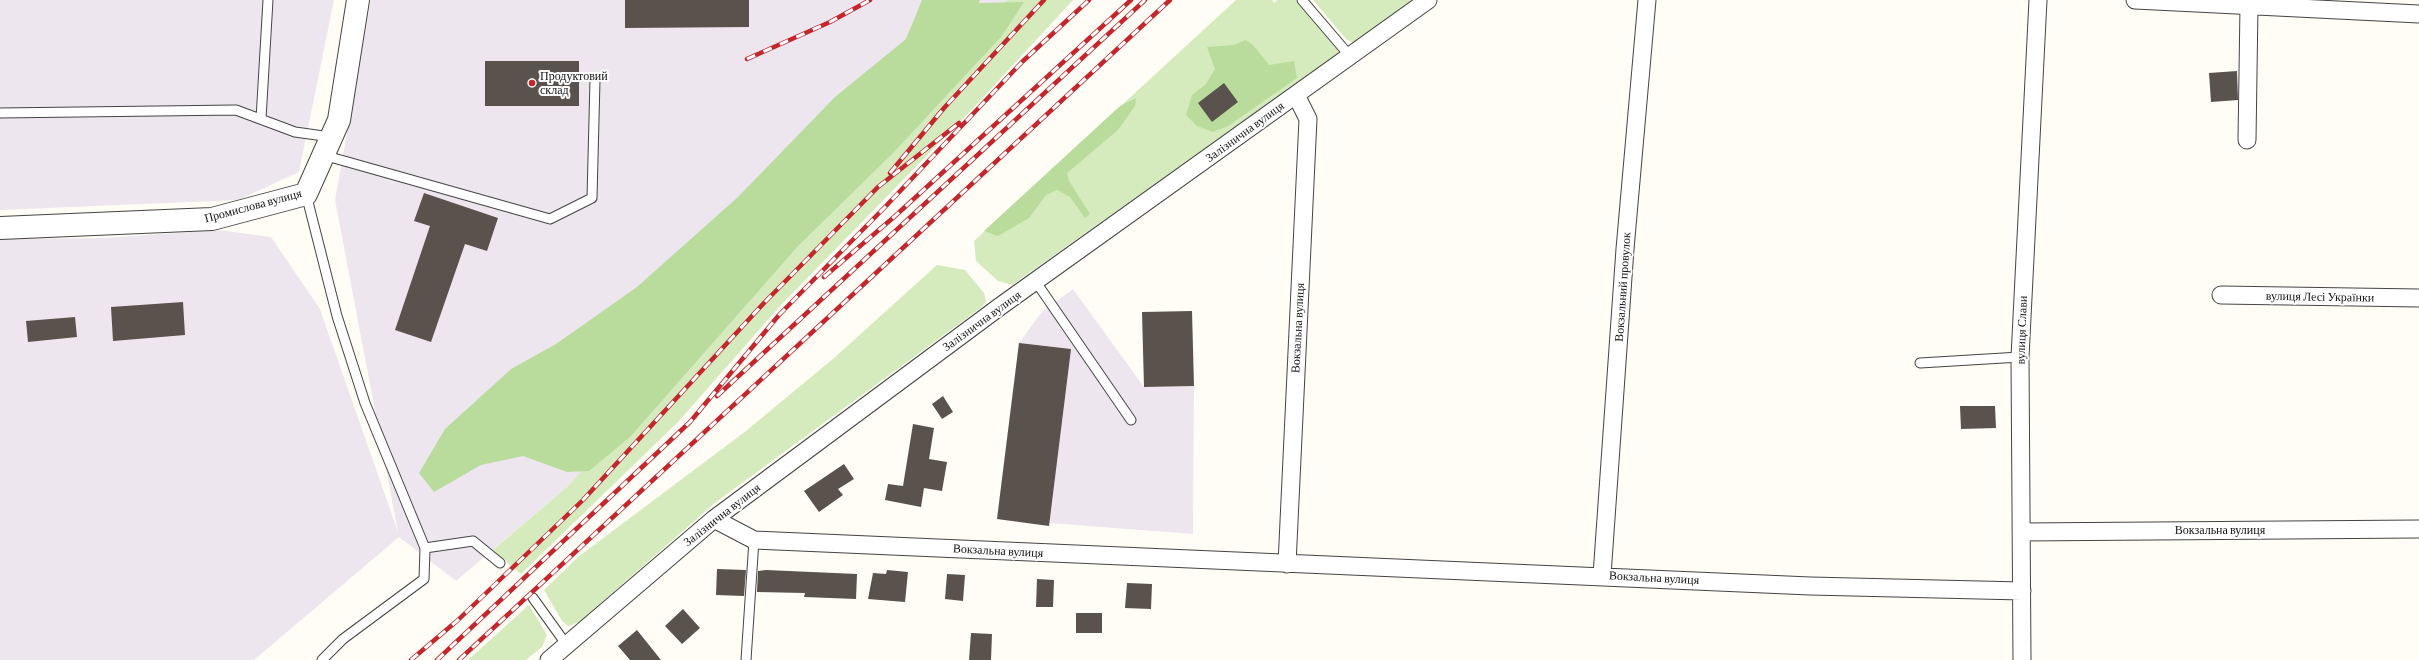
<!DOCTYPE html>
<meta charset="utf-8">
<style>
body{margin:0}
canvas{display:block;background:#fffdf5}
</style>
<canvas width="2419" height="660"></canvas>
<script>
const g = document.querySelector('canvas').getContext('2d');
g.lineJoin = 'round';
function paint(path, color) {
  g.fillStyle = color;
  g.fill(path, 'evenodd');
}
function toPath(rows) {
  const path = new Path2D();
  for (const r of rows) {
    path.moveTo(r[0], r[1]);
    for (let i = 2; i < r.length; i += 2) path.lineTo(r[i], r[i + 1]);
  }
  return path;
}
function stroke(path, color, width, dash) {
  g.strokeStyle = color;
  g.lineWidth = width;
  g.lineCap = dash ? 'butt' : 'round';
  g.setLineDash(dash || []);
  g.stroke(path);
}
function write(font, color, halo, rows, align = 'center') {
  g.font = font + ' "Crimson Pro",serif';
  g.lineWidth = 4;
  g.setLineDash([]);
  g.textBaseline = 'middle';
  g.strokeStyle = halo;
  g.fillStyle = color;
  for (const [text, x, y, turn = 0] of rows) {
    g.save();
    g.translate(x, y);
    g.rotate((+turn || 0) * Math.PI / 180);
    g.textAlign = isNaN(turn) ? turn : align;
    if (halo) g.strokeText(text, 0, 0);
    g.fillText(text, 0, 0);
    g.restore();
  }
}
const industrial = toPath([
 [0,0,334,0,299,172,238,200,0,210],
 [371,0,1007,0,568,486,456,581,399,537,254,660,0,660,0,239,104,238,219,230,271,237,320,309,398,532,335,200],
 [1073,289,1144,387,1194,386,1193,534,997,519,1019,343,1041,313]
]);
const green = toPath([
 [1007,0,1073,0,976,105,781,305,678,422,521,574,493,550,568,486],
 [1236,0,1272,0,1274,3,1278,0,1296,0,1336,46,1339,53,1012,285,998,281,976,261,974,241],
 [1313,0,1414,0,1370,33,1353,43,1346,39],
 [937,265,965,270,984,293,986,301,982,307,716,502,579,622,568,626,562,621,544,590,578,557,746,431,834,358],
 [529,605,547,635,542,647,526,660,468,660]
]);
const forest = toPath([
 [922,0,980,0,979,3,1024,2,1001,37,893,153,798,246,630,437,589,471,567,472,523,456,481,465,434,492,419,473,445,429,511,369,556,344,637,287,738,197,835,97,906,39],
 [1246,40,1254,46,1269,65,1294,61,1297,78,1228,126,1213,132,1197,126,1186,115,1192,95,1206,84,1215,69,1207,47,1234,45],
 [1136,98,1135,106,1118,130,1067,173,1069,181,1090,214,1085,218,1070,197,1057,190,1046,195,1029,218,998,236,984,231,1120,106]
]);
const building = toPath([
 [625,0,749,0,749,27,625,28],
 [485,61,579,61,579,106,485,106],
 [2237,71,2238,100,2211,102,2209,73],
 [1224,83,1238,102,1212,122,1198,103],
 [424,193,498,218,487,251,465,244,431,342,395,330,430,226,414,221],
 [183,302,185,335,113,341,111,307],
 [1192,311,1194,386,1144,387,1142,312],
 [75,317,77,337,28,342,26,321],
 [1019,343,1071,349,1049,526,997,519],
 [943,396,953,412,942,419,932,404],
 [1960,406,1995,406,1996,428,1961,429],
 [913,424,934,428,929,459,947,462,942,491,924,488,921,507,885,500,888,484,903,486],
 [844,464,854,479,838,489,843,495,819,512,804,491],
 [717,569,746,570,744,596,716,595],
 [766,570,857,574,856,599,804,597,805,593,757,592,758,571],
 [887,570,908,572,905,602,868,599,873,573,886,574],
 [947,574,965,575,963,601,945,599],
 [1037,579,1054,580,1053,607,1036,607],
 [1127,583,1152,584,1151,609,1125,608],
 [683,609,700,628,682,644,665,626],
 [1076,613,1102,613,1102,633,1076,633],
 [637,630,661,660,630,660,618,646],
 [971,633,992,634,991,660,969,660]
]);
const service = toPath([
 [1302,0,1349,55],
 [0,113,236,110,295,132,331,137],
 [261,119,268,0],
 [323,155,550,219,592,198,595,80],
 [306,194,337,316,365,403,425,548,473,541,500,563],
 [1036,282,1131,420],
 [1920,363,2020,357],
 [533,598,566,644],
 [322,660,343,639,424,579,425,548],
 [746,660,754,540]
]);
const minor = toPath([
 [2135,0,2419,14],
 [2247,140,2249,6],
 [2221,295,2419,298],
 [714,519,754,540,1810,586,2022,591],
 [2021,532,2419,529],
 [1287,564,1308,119,1296,95],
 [1602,575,1625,249,1647,0],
 [549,660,714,519,1002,305,1428,0],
 [2022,660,2020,357,2038,0]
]);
const tertiary = toPath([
 [0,228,212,219,306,194,339,120,358,0]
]);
const rail = toPath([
 [747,59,830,22,870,0],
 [890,173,944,108,1044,0],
 [824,277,894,217,1131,0],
 [717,396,1145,0],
 [411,660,458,620,583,500,763,304,878,187,959,123],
 [437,660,690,422,779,315,886,206,1022,62,1089,0],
 [459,660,1170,0]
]);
const markers = [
 [532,83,4,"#c4262e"]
];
const poiNames = [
 ["Продуктовий",540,76],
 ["склад",540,90]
];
const streetNames = [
 ["Залізнична вулиця",1245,132,-36],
 ["Промислова вулиця",253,206,-15],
 ["Вокзальний провулок",1623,287,-86],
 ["вулиця Лесі Українки",2320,297,1],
 ["Залізнична вулиця",982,321,-36],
 ["Вокзальна вулиця",1298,328,-87],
 ["вулиця Слави",2022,330,-88],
 ["Залізнична вулиця",722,515,-38],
 ["Вокзальна вулиця",2220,530],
 ["Вокзальна вулиця",998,551,3],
 ["Вокзальна вулиця",1654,578,3]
];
paint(industrial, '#eee6ef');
paint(green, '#d5ebbd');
paint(forest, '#b9dc9c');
paint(building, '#5a524d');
stroke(service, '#444', 11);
stroke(minor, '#444', 19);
stroke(tertiary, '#444', 24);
stroke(service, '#fff', 9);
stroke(minor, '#fff', 17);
stroke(tertiary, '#fff', 22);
stroke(rail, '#c4262e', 4.5);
stroke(rail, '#fff', 3, [9]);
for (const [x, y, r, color] of markers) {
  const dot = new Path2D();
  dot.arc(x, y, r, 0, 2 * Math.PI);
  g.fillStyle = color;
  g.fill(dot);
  stroke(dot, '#fff', 1.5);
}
write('12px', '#111', '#fff', poiNames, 'left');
write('12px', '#111', '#fff', streetNames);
</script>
